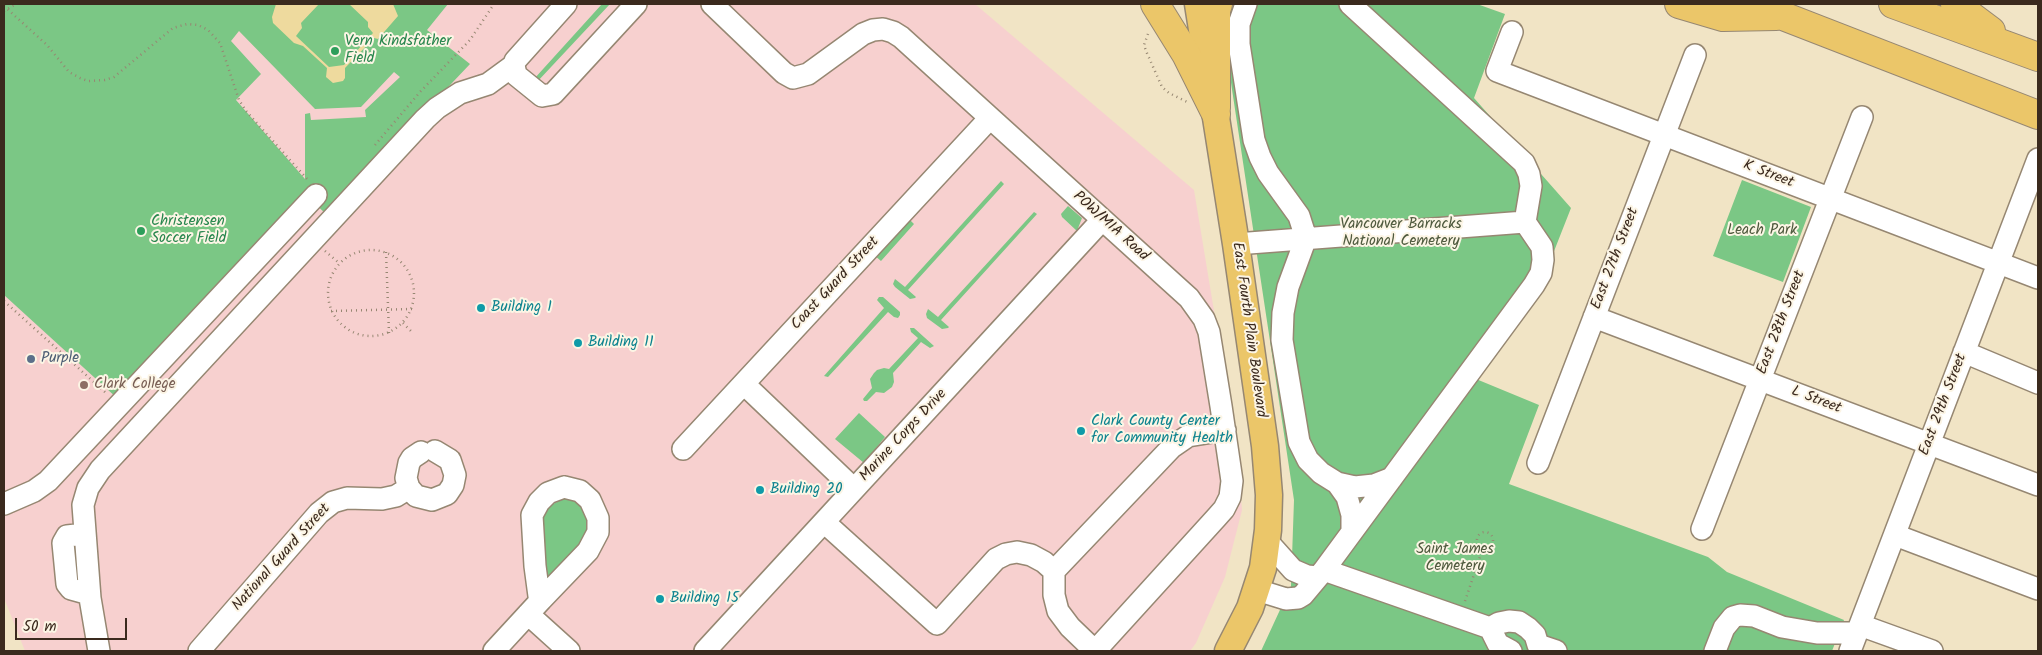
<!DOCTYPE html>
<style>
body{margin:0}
#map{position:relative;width:2042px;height:655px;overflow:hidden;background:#f1e4c5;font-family:Kalam,sans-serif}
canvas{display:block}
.frame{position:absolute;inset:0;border:5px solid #3b2a1e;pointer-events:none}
.scale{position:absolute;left:15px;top:618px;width:112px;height:22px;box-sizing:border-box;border:2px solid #3b2a1e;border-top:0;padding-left:6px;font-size:15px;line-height:18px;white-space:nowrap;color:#3b2a1e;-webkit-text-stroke:4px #fcf5e5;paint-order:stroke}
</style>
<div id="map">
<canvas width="2042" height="655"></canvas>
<div class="frame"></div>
<div class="scale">50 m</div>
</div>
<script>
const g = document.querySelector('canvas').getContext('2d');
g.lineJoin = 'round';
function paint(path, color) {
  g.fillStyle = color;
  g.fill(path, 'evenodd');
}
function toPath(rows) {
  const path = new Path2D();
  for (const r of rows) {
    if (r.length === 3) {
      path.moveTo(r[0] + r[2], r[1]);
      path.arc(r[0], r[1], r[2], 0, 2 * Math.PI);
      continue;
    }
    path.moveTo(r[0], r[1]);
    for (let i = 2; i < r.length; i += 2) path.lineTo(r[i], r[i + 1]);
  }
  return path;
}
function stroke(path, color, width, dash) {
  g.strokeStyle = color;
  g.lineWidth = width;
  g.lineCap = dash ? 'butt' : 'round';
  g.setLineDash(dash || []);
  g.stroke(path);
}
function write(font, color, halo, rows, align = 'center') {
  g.font = font + ' Kalam,sans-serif';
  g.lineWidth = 4;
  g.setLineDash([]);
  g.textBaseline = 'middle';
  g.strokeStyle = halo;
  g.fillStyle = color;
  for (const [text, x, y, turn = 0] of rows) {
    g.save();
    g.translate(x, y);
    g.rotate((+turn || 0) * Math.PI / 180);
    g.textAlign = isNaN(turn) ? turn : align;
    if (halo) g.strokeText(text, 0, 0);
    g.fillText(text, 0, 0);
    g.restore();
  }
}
const built = toPath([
 [4,4,975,4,1194,190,1237,450,1242,510,1225,577,1196,643,1190,651,25,651,4,598]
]);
const green = toPath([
 [4,4,448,4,427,30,470,64,327,215,307,196,118,399,4,295],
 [239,31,315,109,361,107,394,72,400,77,365,110,366,117,311,120,310,113,305,114,305,179,236,100,261,74,231,41],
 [602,4,610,4,537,82,534,79],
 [1237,4,1477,4,1505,14,1474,98,1571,208,1536,297,1476,379,1539,405,1509,484,1708,557,1727,572,1844,620,1832,651,1261,651,1291,586,1294,500,1225,43],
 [1742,180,1811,207,1783,282,1713,256],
 [1001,181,1004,184,908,290,916,297,915,298,910,299,895,287,893,284,895,279,905,287],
 [1068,206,1082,218,1077,231,1062,217,1061,214],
 [1034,212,1037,214,941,320,949,327,948,328,942,329,927,318,926,314,928,309,938,317],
 [908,218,914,224,881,261,874,255],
 [879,297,883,297,900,312,900,315,898,318,894,317,888,312,828,377,824,376,884,308,877,300],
 [910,328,914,328,934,346,930,348,921,342,893,373,894,382,892,387,884,393,876,392,867,401,864,401,863,399,872,388,870,379,874,373,877,370,884,368,889,369,918,338,911,332],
 [859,413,885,437,864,463,835,439],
 [563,499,574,499,581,503,595,527,552,580,545,578,542,517,547,507]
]);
const sand = toPath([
 [276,4,319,4,301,23,302,28,296,36,329,67,344,65,373,33,368,27,368,22,349,4,393,4,398,16,378,39,374,38,345,68,345,78,343,81,333,83,326,77,327,68,303,46,294,43,273,23,272,17]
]);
const path = toPath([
 [4,6,47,45,69,72,80,78,88,81,105,80,114,77,173,28,187,24,198,25,208,30,220,43,239,100,246,111,308,180],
 [4,11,16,4],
 [1148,34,1144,45,1146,51,1162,87,1169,93,1187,102],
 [375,145,420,92,470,40,494,4],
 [371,293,43],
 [325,251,339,263],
 [386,252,389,333],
 [4,301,106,393],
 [331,311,412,309],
 [403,323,413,333],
 [1485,540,8],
 [1465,601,1483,548]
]);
const minor = toPath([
 [566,4,515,61,514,65,516,75,542,96,553,94,636,4],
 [712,4,784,73,793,78,808,74,863,34,873,30,883,29,893,32,901,37,1189,298,1204,319,1209,332,1221,406,1232,481,1230,497,1224,509,1216,518,1095,651],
 [1246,4,1239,24,1239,44,1254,140,1260,157,1268,173,1299,216,1306,238,1288,287,1283,313,1282,340,1299,442,1308,460,1321,473,1337,483,1355,487,1374,485,1392,478],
 [1350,4,1524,163,1529,174,1531,186,1525,222],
 [1512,32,1497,71,2038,278],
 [1236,244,1525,222,1542,247,1543,260,1541,273,1534,285,1324,570,1303,595,1298,598,1286,599,1257,590],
 [1594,317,2038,485],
 [1964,352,2038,383],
 [744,384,854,489],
 [683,449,990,118],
 [421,452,412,458,409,463,406,478,409,488,416,496,432,500,447,494,453,485,455,475,450,460,435,451],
 [1538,463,1695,55],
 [1337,483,1347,497,1352,515,1352,532],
 [564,487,580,491,590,500,598,518,598,532,588,551,541,600,539,596,535,566,532,515,539,502,548,493,564,487],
 [4,504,34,491,48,481,316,195],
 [824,522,937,624,996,559,1006,554,1017,552,1031,555,1044,562,1054,571,1172,447,1188,436,1225,430],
 [1702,529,1862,117],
 [85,534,67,536,63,543,67,584,71,589,89,594],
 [1895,535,2038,589],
 [1267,541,1293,570,1307,576,1318,577],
 [1324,570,1490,628,1499,623,1509,621,1519,622,1528,628,1535,635,1538,645,1556,651],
 [1054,571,1054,595,1058,611,1070,627,1095,651],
 [528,614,569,651],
 [1860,625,1932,651],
 [1490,628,1498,644,1511,651],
 [99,651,90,598,83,505,88,488,100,470,425,119,437,108,460,93,488,84,514,65],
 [199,651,319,513,333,502,347,498,382,499,396,496,409,488],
 [494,651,541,600],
 [705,651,1102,220],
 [1715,651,1724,628,1733,617,1740,615,1754,616,1782,627,1817,633,1857,633],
 [1850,651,2038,159]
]);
const major = toPath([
 [1198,4,1236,244,1265,446,1269,495,1268,530,1263,568,1250,608,1228,651]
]);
const highway = toPath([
 [1155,4,1186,54,1216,114],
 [1679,4,1723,17,1776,16],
 [1752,4,2038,115],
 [1893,4,2038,57],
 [1955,4,1991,31],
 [1216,108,1216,10,1218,4]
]);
const markers = [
 [335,51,5,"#2e9e5b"],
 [141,231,5,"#2e9e5b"],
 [481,308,5,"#0f9aa8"],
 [578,343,5,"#0f9aa8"],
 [31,359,5,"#5c6f8a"],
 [84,385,5,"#8d6e63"],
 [1081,431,5,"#0f9aa8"],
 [760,490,5,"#0f9aa8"],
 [660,599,5,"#0f9aa8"]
];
const leisureNames = [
 ["Vern Kindsfather",345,42],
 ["Field",345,59],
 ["Christensen",151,222],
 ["Soccer Field",151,239]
];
const streetNames = [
 ["K Street",1768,175,21],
 ["POW/MIA Road",1110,227,42],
 ["East 27th Street",1616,259,-69],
 ["Coast Guard Street",836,284,-47],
 ["East 28th Street",1782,323,-69],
 ["East Fourth Plain Boulevard",1248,330,82],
 ["L Street",1816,401,21],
 ["East 29th Street",1944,405,-69],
 ["Marine Corps Drive",904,436,-47],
 ["National Guard Street",282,558,-48]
];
const parkNames = [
 ["Vancouver Barracks",1401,225],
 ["National Cemetery",1401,242],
 ["Leach Park",1762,231],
 ["Saint James",1455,550],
 ["Cemetery",1455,567]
];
const cultureNames = [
 ["Building 1",491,308],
 ["Building 11",588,343],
 ["Clark County Center",1091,422],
 ["for Community Health",1091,439],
 ["Building 20",770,490],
 ["Building 15",670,599]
];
const serviceNames = [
 ["Purple",41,359]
];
const educationNames = [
 ["Clark College",94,385]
];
paint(built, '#f7d0cf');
paint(green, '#7bc785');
paint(sand, '#eeda9e');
stroke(minor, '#968772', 24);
stroke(major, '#968772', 29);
stroke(highway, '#968772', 30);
stroke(path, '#968772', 2.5, [1, 4]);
stroke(minor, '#fff', 21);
stroke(major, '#ebc669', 26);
stroke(highway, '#ebc669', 28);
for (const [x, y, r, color] of markers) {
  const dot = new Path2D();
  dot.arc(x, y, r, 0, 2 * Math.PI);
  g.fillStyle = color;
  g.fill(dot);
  stroke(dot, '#fcf5e5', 2);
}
write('15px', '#27864d', '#fcf5e5', leisureNames, 'left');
write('15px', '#3b2a1e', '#fcf5e5', streetNames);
write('15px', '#4e593d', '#fcf5e5', parkNames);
write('15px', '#0d838f', '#fcf5e5', cultureNames, 'left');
write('15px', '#4e5e75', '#fcf5e5', serviceNames, 'left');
write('15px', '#785e54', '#fcf5e5', educationNames, 'left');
</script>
